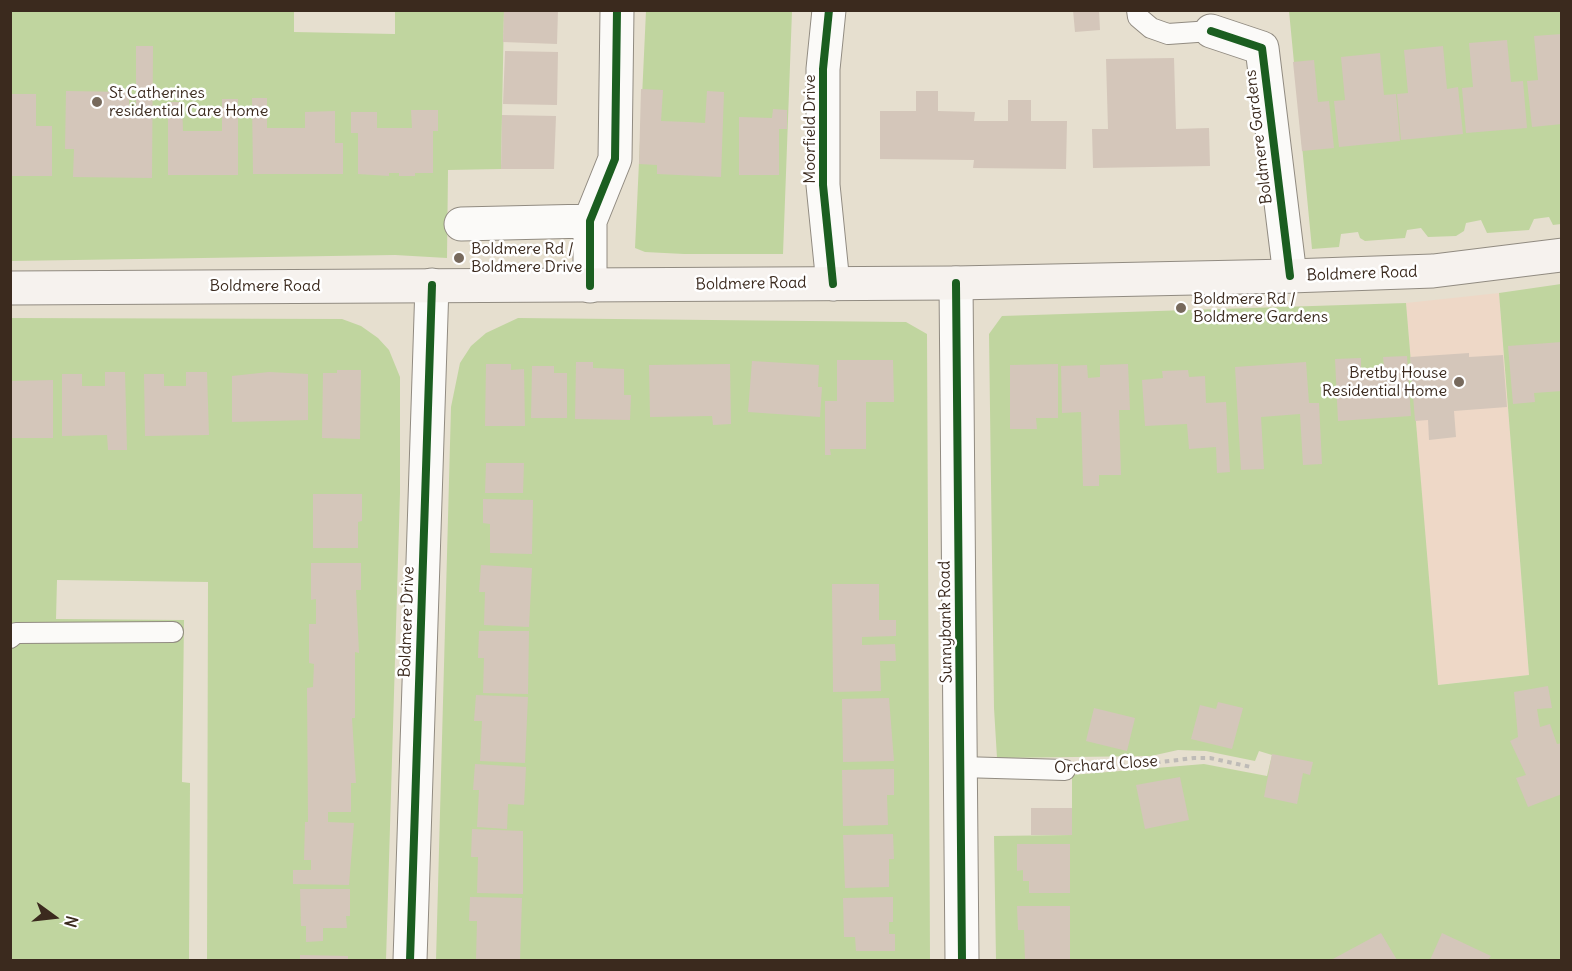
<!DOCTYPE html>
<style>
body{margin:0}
#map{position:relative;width:1572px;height:971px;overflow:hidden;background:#e6dfcf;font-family:Delius,sans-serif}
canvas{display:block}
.frame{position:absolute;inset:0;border:12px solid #3b2a1e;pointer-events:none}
.north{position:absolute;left:24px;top:887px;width:60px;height:60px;-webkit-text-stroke:4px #fff;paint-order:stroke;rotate:105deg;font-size:16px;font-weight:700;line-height:24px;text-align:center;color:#3b2a1e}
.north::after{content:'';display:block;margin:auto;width:21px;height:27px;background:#3b2a1e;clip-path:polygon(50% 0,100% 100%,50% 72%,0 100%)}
</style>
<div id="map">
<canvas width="1572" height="971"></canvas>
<div class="frame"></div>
<div class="north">N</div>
</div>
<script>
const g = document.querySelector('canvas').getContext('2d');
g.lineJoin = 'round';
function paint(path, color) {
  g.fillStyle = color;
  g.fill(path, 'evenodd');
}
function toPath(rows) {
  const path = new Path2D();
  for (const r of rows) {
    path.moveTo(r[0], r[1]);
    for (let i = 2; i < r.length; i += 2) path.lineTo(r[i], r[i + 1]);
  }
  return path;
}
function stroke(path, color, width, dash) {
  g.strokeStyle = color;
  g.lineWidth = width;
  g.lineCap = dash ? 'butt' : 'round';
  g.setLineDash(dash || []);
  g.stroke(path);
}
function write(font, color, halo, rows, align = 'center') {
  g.font = font + ' Delius,sans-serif';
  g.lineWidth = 5;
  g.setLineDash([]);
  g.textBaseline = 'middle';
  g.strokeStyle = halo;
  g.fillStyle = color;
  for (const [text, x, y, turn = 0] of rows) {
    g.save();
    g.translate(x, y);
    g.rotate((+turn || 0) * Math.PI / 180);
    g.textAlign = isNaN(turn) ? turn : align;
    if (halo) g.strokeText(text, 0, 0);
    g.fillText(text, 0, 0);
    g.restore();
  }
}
const built = toPath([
 [1499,293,1529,675,1437,685,1406,303]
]);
const green = toPath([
 [11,11,294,11,294,32,395,34,395,11,504,11,501,169,448,170,447,258,395,255,11,261],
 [646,11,792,11,783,254,684,254,645,252,635,248],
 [1289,11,1561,11,1561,224,1553,225,1549,217,1534,219,1529,230,1487,233,1481,220,1466,223,1464,231,1456,236,1428,237,1421,228,1407,230,1405,238,1365,241,1360,238,1358,232,1341,234,1339,247,1312,249],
 [1561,284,1561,960,996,960,994,836,1072,835,1072,775,1204,764,1267,776,1272,755,1259,751,1255,761,1206,751,1178,750,1151,756,997,758,994,708,989,334,1002,316,1406,303,1438,685,1529,675,1499,293],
 [11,318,342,319,361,326,378,338,389,350,400,377,400,493,386,960,207,960,208,582,57,580,56,619,184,620,182,782,190,783,189,960,11,960],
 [518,318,906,322,927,334,930,960,436,960,451,407,460,363,471,346,486,333]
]);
const building = toPath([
 [504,10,558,10,557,44,503,42],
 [1073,10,1099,10,1100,30,1075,32],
 [1562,34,1562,124,1532,127,1527,81,1538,80,1534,36],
 [1507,40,1511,82,1523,81,1527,128,1466,133,1462,88,1473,87,1469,43],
 [136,46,153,46,152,178,73,177,74,149,65,149,66,91,129,92,129,112,136,112],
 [1443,46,1447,89,1458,87,1463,134,1401,140,1397,94,1408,93,1404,50],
 [505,51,558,52,557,105,503,104],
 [1380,53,1384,95,1396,94,1400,141,1339,147,1334,101,1345,100,1341,57],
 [1174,58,1176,129,1209,128,1210,166,1093,168,1092,129,1108,129,1106,59],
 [1314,60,1318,102,1329,101,1334,148,1302,151,1293,62],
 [641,89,663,90,661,121,688,122,705,123,707,91,724,92,721,177,657,174,657,165,639,164],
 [916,91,938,91,938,111,975,112,974,121,1008,121,1008,100,1031,100,1031,121,1067,121,1066,169,973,168,974,160,880,159,880,111,916,111],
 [10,94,36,94,36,126,52,126,52,176,10,176],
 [252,98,267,98,267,128,305,128,305,112,335,111,335,143,343,143,343,174,253,174],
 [222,99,238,99,238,175,168,175,168,102,182,102,183,131,222,131],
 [773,109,787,110,787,129,779,129,779,175,739,175,739,117,772,118],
 [411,110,438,110,438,131,433,131,433,173,415,173,415,176,399,176,399,173,389,173,389,176,358,174,358,133,351,133,351,112,377,112,377,128,412,128],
 [502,115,556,116,554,169,501,169],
 [1562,342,1562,391,1534,393,1535,402,1513,404,1508,346],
 [1469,353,1469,357,1503,355,1507,407,1454,411,1456,437,1429,440,1428,420,1415,421,1410,357],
 [1407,356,1411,416,1338,421,1335,359,1361,358,1361,369,1384,367,1383,357],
 [837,360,893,360,894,402,866,402,866,449,830,449,831,455,825,455,825,401,837,401],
 [752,361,819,365,818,387,822,387,820,417,748,412],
 [576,362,593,362,593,368,624,369,624,395,631,395,630,420,575,419],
 [1306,362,1309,403,1319,403,1322,464,1303,465,1300,414,1261,417,1264,469,1241,470,1235,367],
 [486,364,511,364,511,370,524,369,525,426,485,426],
 [730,364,731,424,713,425,712,416,650,417,649,365],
 [1058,364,1058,418,1036,418,1037,429,1010,429,1010,365],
 [1128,364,1130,410,1119,410,1121,475,1099,475,1099,486,1083,486,1081,412,1062,413,1061,366,1087,365,1088,378,1100,377,1100,365],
 [532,366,554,366,554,373,567,373,567,418,531,418],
 [337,370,361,370,360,439,322,438,323,373,337,373],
 [1188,370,1189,377,1205,376,1206,403,1226,402,1230,472,1217,473,1216,447,1189,449,1187,424,1145,426,1142,380,1163,378,1162,371],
 [105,372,125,372,127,450,108,450,107,435,62,436,62,374,82,374,82,386,105,386],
 [186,372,207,372,209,435,145,436,144,374,164,374,164,386,186,386],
 [269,372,308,374,308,420,232,422,232,376],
 [53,380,53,438,10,438,10,381],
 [486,463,524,463,523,493,485,493],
 [313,494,362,494,362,521,358,522,358,548,313,548],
 [483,499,533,500,532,554,490,553,490,524,483,523],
 [311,563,361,563,361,590,356,590,359,653,355,652,355,718,352,718,356,783,351,783,351,812,328,812,328,822,354,823,349,885,293,884,293,870,311,870,311,860,304,860,305,822,308,822,307,688,313,687,314,664,309,663,309,624,316,624,316,599,311,600],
 [481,565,532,568,529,627,484,625,485,592,479,592],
 [832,584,879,584,879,620,896,620,896,636,862,637,862,645,895,644,896,661,880,661,881,691,833,692],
 [479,631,529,631,528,694,483,693,484,658,478,658],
 [1548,686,1552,708,1537,709,1540,727,1550,724,1557,744,1562,743,1562,794,1528,807,1516,778,1526,775,1510,741,1518,737,1514,692],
 [476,695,528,697,525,763,480,761,482,721,474,721],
 [889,698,894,761,843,762,842,699],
 [1218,702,1243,708,1232,749,1191,739,1200,705,1216,709],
 [1094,708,1135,718,1127,751,1086,741],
 [1272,754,1313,762,1310,775,1303,773,1297,804,1264,797],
 [475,764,526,767,524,805,508,804,507,829,477,827,479,790,473,790],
 [894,769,894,795,887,795,888,825,843,826,842,770],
 [1180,777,1189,820,1145,829,1136,785],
 [1031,808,1072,808,1072,835,1031,835],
 [472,829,523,831,523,894,477,893,478,857,471,857],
 [893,834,894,859,889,859,889,887,845,888,843,835],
 [1017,844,1070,844,1070,893,1029,893,1029,881,1023,881,1023,870,1017,871],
 [300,889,350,889,350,916,346,916,347,928,323,928,323,941,306,942,306,926,301,926],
 [470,897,522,898,520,960,476,960,477,921,469,921],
 [893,897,893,922,889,922,889,934,895,934,895,951,856,951,855,937,844,937,843,898],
 [1017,906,1070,906,1070,960,1025,960,1024,930,1018,930],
 [1381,933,1397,960,1331,960],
 [1442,933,1491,956,1488,960,1430,960],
 [300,955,348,956,348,960,300,960]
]);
const path = toPath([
 [1093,766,1144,764,1194,758,1210,758,1251,767]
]);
const service = toPath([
 [1137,10,1138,17,1151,28,1168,34,1211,31],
 [10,638,16,633,173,632],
 [961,767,1065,770]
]);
const minor = toPath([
 [829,10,823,69,823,185,833,284],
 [1211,31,1262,48,1290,276],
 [461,224,590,221],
 [956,283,962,960],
 [590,286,590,221,615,159,617,10],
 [410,960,432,285]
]);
const secondary = toPath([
 [10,288,956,283,1290,276,1433,271,1562,255]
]);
const cycleway = toPath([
 [829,10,823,69,823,185,833,284],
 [1211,31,1262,48,1290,276],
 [956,283,962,960],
 [590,286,590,221,615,159,617,10],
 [410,960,432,285]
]);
const markers = [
 [97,102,6,"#77695c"],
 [459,258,6,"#77695c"],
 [1181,308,6,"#77695c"],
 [1459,382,6,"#77695c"]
];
const poiNames = [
 ["St Catherines",109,93],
 ["residential Care Home",109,111],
 ["Boldmere Rd /",471,249],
 ["Boldmere Drive",471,267],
 ["Boldmere Rd /",1193,299],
 ["Boldmere Gardens",1193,317],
 ["Bretby House",1447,373,"right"],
 ["Residential Home",1447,391,"right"]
];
const streetNames = [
 ["Moorfield Drive",810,129,-90],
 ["Boldmere Gardens",1259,137,-97],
 ["Boldmere Road",1362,274,-2],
 ["Boldmere Road",751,284,-1],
 ["Boldmere Road",265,286],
 ["Boldmere Drive",407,622,-88],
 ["Sunnybank Road",946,622,-91],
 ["Orchard Close",1106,765,-4]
];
paint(built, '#eed8c7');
paint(green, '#c0d59f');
paint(building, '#d4c6ba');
stroke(service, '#918b81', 22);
stroke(minor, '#918b81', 35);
stroke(secondary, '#918b81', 35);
stroke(path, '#bebbb7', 4, [4.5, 4.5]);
stroke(service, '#fbfaf8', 20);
stroke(minor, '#fbfaf8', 33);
stroke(secondary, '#f6f2ee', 33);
stroke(cycleway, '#1b5e20', 8);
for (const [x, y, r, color] of markers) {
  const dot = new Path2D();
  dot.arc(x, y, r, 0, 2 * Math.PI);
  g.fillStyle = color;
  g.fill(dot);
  stroke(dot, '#fff', 2);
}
write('16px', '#3b2a1e', '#fff', poiNames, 'left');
write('16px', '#3b2a1e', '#fff', streetNames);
</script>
